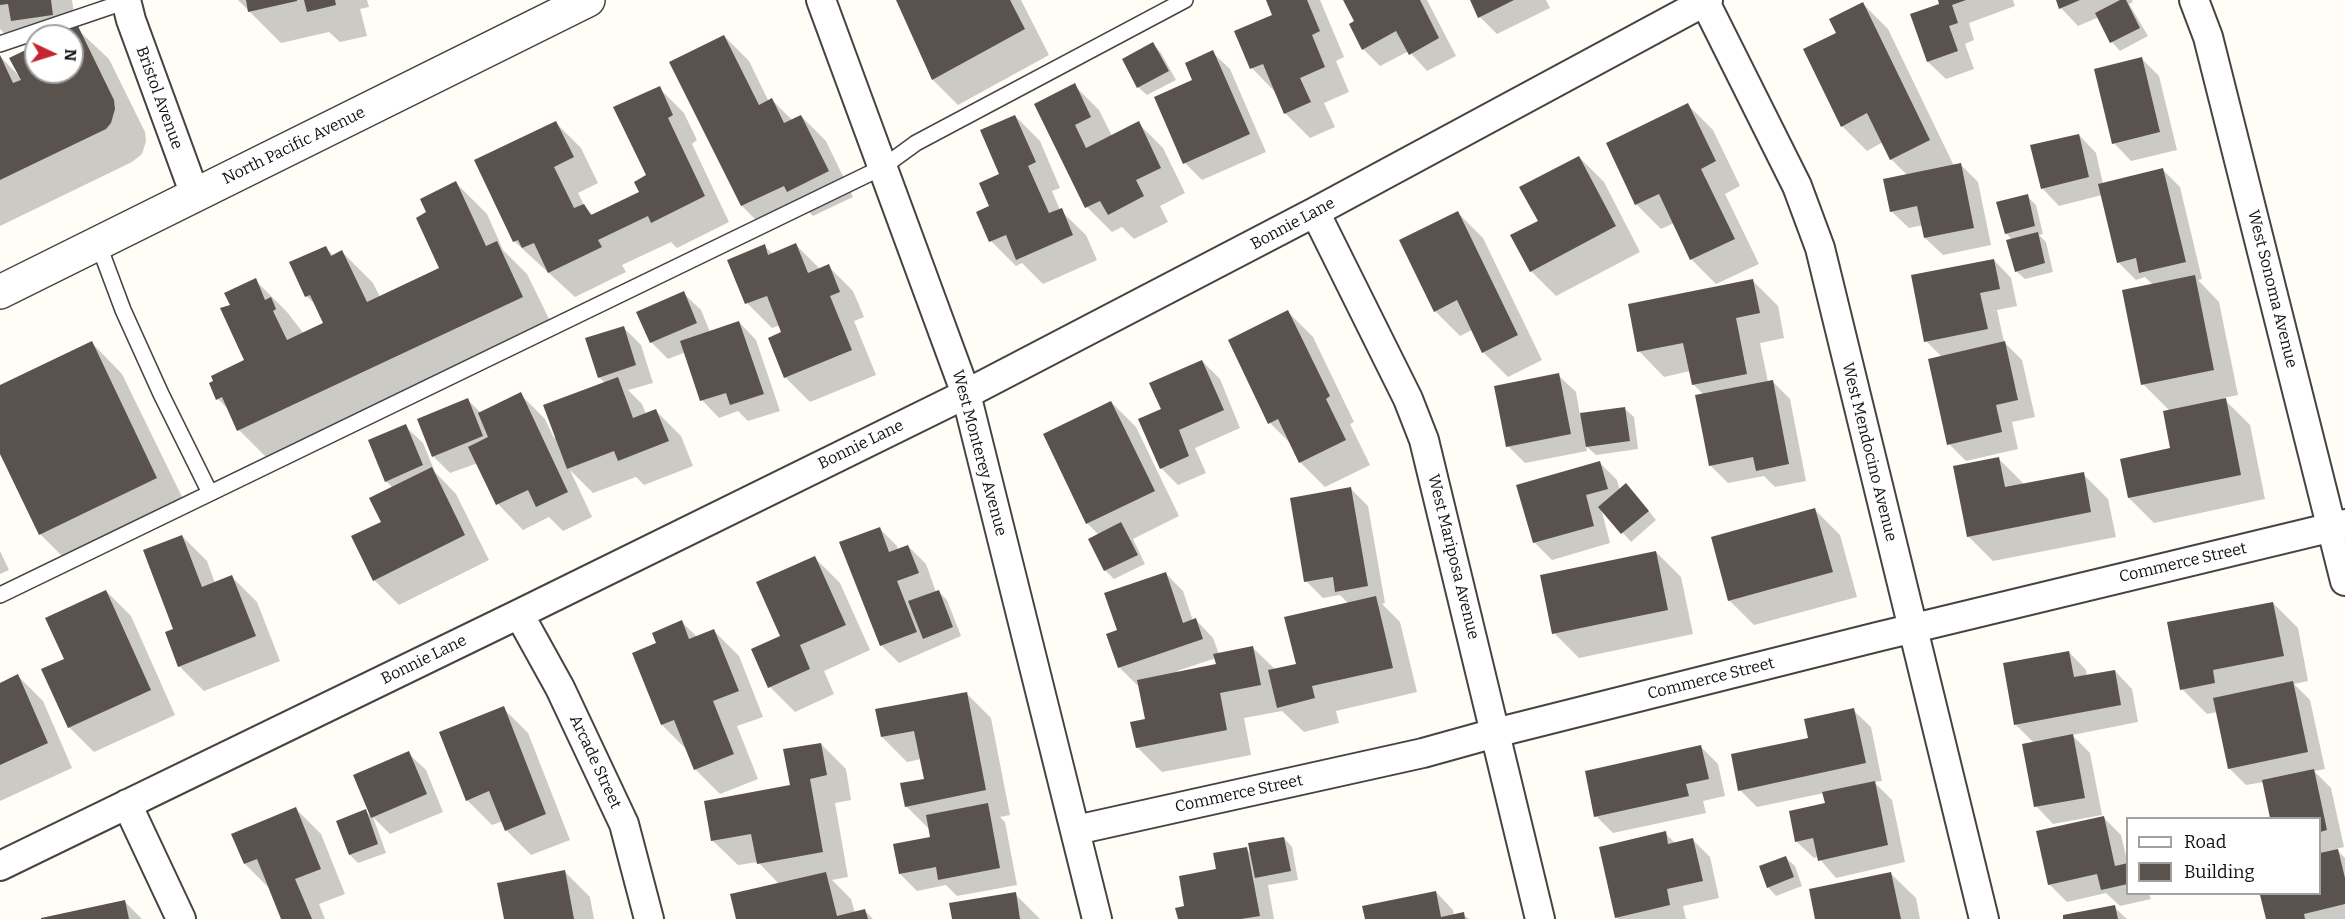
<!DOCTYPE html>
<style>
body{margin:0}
#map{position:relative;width:2345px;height:919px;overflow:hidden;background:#fffdf5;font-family:Bitter,serif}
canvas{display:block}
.legend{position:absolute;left:2126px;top:817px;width:195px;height:78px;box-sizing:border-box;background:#fff;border:2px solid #a0a0a0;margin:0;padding:8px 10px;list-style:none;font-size:18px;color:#111}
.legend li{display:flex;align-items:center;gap:12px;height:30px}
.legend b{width:30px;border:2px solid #a0a0a0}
.north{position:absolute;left:24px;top:24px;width:60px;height:60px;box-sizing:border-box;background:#fff;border:2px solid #a0a0a0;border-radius:50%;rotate:94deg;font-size:16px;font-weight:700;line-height:24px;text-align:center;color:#111}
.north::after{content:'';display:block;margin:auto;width:21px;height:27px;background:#c4262e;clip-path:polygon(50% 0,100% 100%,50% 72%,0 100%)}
</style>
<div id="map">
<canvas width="2345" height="919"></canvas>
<ul class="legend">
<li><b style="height:8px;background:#fff"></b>Road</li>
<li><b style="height:16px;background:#5a524d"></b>Building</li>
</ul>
<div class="north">N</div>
</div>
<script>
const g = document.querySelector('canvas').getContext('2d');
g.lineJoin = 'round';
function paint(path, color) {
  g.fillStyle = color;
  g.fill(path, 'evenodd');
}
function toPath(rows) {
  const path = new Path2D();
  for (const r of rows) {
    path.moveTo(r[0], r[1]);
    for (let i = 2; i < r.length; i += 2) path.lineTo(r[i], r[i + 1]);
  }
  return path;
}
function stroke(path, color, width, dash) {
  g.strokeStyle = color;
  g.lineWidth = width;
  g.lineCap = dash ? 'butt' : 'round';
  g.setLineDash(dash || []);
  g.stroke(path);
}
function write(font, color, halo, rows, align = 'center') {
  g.font = font + ' Bitter,serif';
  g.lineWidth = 6;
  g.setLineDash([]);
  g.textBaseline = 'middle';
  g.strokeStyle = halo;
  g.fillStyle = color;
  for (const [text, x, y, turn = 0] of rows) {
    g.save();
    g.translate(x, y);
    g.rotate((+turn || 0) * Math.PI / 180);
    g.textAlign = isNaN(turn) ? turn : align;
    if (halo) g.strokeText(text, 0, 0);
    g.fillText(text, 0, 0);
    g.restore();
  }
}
const shadow = toPath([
 [0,0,72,0,76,28,109,59,145,132,146,141,142,154,132,162,0,226,0,56,19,76,36,47,36,72,72,72,72,36,36,36,36,44,22,30,4,33,0,29],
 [238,0,367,0,369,7,360,9,367,36,340,42,329,32,281,43],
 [898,0,1021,0,1049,55,958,105,933,80],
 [1268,0,1320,0,1344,57,1336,61,1349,92,1324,103,1335,127,1310,138,1285,113,1277,94,1252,68,1236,32,1274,15],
 [1345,0,1427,0,1456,56,1427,71,1409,51,1380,66,1363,49,1356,22],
 [1471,0,1546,0,1550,8,1497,34,1480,17],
 [1939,0,2013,0,2015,6,1969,23,1974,40,1965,44,1974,69,1946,79,1928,62,1941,4],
 [2057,0,2132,0,2133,2,2129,4,2148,36,2120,51,2112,42,2099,17,2078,26,2061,8],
 [1863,4,1888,29,1954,166,1960,164,1978,182,1991,245,1943,255,1925,238,1923,225,1909,228,1891,211,1907,175,1891,159,1883,142,1867,151,1842,126,1838,33],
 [724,36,749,61,769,102,772,100,792,120,801,116,826,141,853,197,813,216,808,211,767,231,742,206,671,62],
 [1153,44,1161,53,1176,80,1147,95,1138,87],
 [1212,52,1230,69,1266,152,1202,180,1185,163,1194,81],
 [2142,59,2159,76,2177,150,2131,161,2114,143],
 [1074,85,1099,110,1112,136,1138,123,1163,148,1185,193,1160,206,1168,222,1134,239,1122,227,1112,232,1087,207,1036,105],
 [659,88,684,113,697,140,692,144,729,222,677,248,671,242,622,265,626,272,575,297,514,241,556,123,581,148,598,183,578,193,585,207,594,216,641,193,648,176],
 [1688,105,1713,130,1740,186,1725,194,1759,264,1716,284,1691,259,1674,223,1661,229,1636,204],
 [1015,116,1040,141,1060,188,1052,191,1060,210,1086,235,1097,260,1043,284,1022,263,1016,266,991,241,991,207,1001,174],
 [2079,135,2096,153,2103,184,2163,170,2180,187,2202,279,2198,280,2219,302,2238,395,2223,398,2250,425,2265,499,2154,523,2129,498,2172,449,2170,411,2143,384,2153,285,2145,277,2136,280,2118,262,2102,195,2059,206,2042,188],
 [1579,157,1604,182,1640,252,1556,296,1531,271,1540,221],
 [456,183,487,214,503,250,527,274,554,329,270,461,239,430,231,412,218,399,211,384,246,361,232,305,255,280,287,312,304,334,325,324,317,306,306,296,325,247,334,256,342,252,373,283,380,297,441,269,428,213],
 [2027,196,2036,205,2043,234,2039,235,2046,242,2053,272,2025,279,2016,271,2012,240,2006,233],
 [1458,213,1483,238,1542,360,1508,377,1483,352,1472,330,1460,336,1435,311],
 [796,245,820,269,828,266,853,291,864,317,854,321,876,375,810,402,785,377,783,333,780,325,772,328,747,303,729,261,764,246,773,254],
 [1994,260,2011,278,2017,306,1997,310,2004,342,2022,360,2035,417,2012,422,2018,449,1966,461,1949,444,1942,357,1926,341],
 [1753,281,1778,306,1784,338,1760,343,1768,382,1772,381,1790,399,1806,481,1775,487,1764,476,1728,483,1710,465,1704,395,1693,384,1690,371,1664,377,1639,351],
 [683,293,701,310,710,332,739,322,756,340,780,411,748,421,738,411,719,418,702,400,686,352,668,359,651,342],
 [1288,312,1313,337,1354,422,1350,424,1370,465,1325,487,1300,462,1293,446,1270,423],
 [623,327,641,345,653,383,628,390,642,404,646,414,656,411,681,436,693,466,644,485,636,477,593,493,570,470,592,517,563,531,549,517,523,530,498,504,478,463,450,473,433,456,468,400,481,413,520,394,545,419,554,438,556,437,606,384,599,377],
 [91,342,122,374,188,509,71,565,40,534,0,451,0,387],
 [1202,361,1220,379,1240,428,1195,448,1206,473,1178,485,1161,468,1163,410],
 [1558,375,1576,392,1580,415,1625,409,1634,417,1638,449,1596,455,1586,446,1587,451,1525,463,1508,446],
 [1111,402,1136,427,1179,516,1133,539,1145,564,1114,579,1105,570,1099,535,1087,523],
 [405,426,423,443,435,472,456,494,489,560,399,605,374,580,383,522,393,488,386,481],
 [1999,459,2024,484,2083,474,2108,499,2116,537,1993,561,1968,536],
 [1600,463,1617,480,1620,491,1635,494,1656,520,1631,542,1601,508,1610,543,1552,560,1534,542],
 [1351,489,1368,506,1385,603,1382,604,1400,622,1417,692,1336,711,1339,723,1304,732,1282,711,1244,718,1251,755,1162,772,1137,747,1147,720,1140,684,1137,685,1119,667,1119,631,1166,574,1183,591,1193,621,1196,620,1213,638,1219,654,1253,648,1276,670,1297,665,1349,604,1340,595,1323,598,1306,581],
 [1216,658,1218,665,1177,673,1177,671],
 [1815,510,1840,535,1857,597,1754,625,1729,600],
 [879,528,897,546,898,550,908,546,926,564,936,592,938,591,947,600,961,636,899,663,881,645],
 [182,536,207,561,215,583,232,577,257,602,280,661,204,691,179,666,175,629],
 [0,551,9,570,0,574],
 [1656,552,1681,577,1693,634,1579,658,1554,633],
 [815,558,840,583,870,650,824,671,834,694,795,712,770,687,782,637],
 [106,591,131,616,175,715,94,752,69,727,66,660],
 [2273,603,2298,628,2308,681,2294,684,2310,700,2325,769,2314,771,2331,788,2344,847,2336,849,2345,858,2345,919,2267,919,2262,896,2273,894,2320,894,2320,818,2272,818,2264,782,2246,785,2229,768,2218,712,2207,714,2182,689],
 [682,622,697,637,714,631,739,656,763,717,737,726,758,779,720,794,695,769,687,750,662,725],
 [2069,652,2086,670,2087,676,2115,671,2132,689,2138,722,2072,735,2090,753,2102,815,2053,824,2036,806,2034,743,2016,725,2005,665],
 [18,676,43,701,72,768,0,801,0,684],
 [966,693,991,718,1010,815,1000,817,1005,822,1017,885,957,896,946,885,917,891,900,874,932,838,930,830,906,806,925,780,921,759,907,762,882,737],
 [503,708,528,733,570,840,531,855,506,830,503,821,492,825,467,800],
 [1853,710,1871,727,1882,781,1874,782,1892,800,1905,862,1836,878,1818,857,1814,858,1796,841,1826,804,1824,793,1757,807,1740,790],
 [821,744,846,769,851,800,835,803,848,877,832,880,851,899,855,913,865,911,873,919,737,919,779,884,758,862,738,865,712,840,792,786],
 [1701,747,1718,764,1725,796,1703,801,1706,813,1613,833,1596,816],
 [408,753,426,770,443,812,390,834,373,817,386,853,358,863,350,855,365,811,374,819,355,775],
 [296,809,321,834,345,894,319,904,325,919,282,919,270,889,245,864],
 [2103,817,2121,835,2128,864,2128,894,2149,894,2151,899,2120,906,2106,893,2067,902,2049,884],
 [1665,833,1675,843,1692,839,1710,857,1719,898,1683,906,1686,919,1618,919,1616,917],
 [1284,838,1292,847,1298,880,1268,885,1274,919,1179,919,1218,870,1246,849,1252,854],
 [1786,858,1795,866,1802,886,1776,896,1768,887],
 [565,872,590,897,594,919,505,919],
 [1890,873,1916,898,1920,919,1816,919],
 [1436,892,1453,910,1454,916,1463,914,1469,919,1367,919],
 [1015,894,1040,919,954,919],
 [125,902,142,919,44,919],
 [2114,907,2127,919,2065,919]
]);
const building = toPath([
 [0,0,51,0,53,15,11,21,8,4,0,5],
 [246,0,297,0,297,1,248,12],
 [304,0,335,0,336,5,307,12],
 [896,0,1010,0,1025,29,932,80],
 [1266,0,1307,0,1320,31,1312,35,1325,67,1300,78,1311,102,1284,114,1263,64,1250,69,1234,31,1272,15],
 [1343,0,1420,0,1439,38,1409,55,1396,31,1362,50,1349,24,1354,21],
 [1470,0,1514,0,1478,18],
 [1938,0,1966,0,1952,5,1958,23,1949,26,1958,51,1927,62,1910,14,1939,4],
 [2056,0,2080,0,2059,9],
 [2120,0,2126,0,2140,28,2110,43,2095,13],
 [1863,2,1930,140,1890,160,1867,113,1841,127,1803,49,1836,33,1829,19],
 [78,26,114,100,115,109,111,123,106,129,0,180,0,55,13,83,21,80,9,58,36,45,36,72,72,72,72,36,56,36],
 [724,35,759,105,772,98,784,123,801,115,829,171,787,192,784,186,741,206,669,62],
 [1153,42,1169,71,1137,88,1122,59],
 [1213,50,1250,134,1183,164,1154,97,1192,80,1185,63],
 [2142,57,2160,132,2112,144,2094,69],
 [1075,83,1091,117,1075,125,1086,148,1139,121,1161,168,1136,180,1144,196,1108,215,1100,201,1085,208,1034,104],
 [660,86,673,115,668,118,705,196,651,223,648,216,598,240,602,247,548,273,534,243,522,248,518,240,513,242,474,160,556,121,574,157,554,167,574,208,584,204,591,215,639,192,634,182,646,175,613,107],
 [1688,103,1716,161,1701,169,1735,239,1690,260,1659,194,1635,205,1606,143],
 [1015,115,1036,162,1028,166,1049,213,1062,208,1073,235,1016,260,1006,235,989,242,976,212,989,206,979,183,999,174,980,130],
 [2079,134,2089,177,2041,189,2030,145],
 [1579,156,1616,226,1530,272,1510,235,1538,221,1519,187],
 [1961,163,1974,228,1924,238,1917,206,1890,212,1883,179],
 [2163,168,2186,262,2139,273,2136,258,2117,263,2098,184],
 [456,181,486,246,497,241,523,297,237,431,222,397,216,400,209,383,213,381,211,376,244,360,220,308,230,305,224,293,256,278,265,300,271,297,276,309,273,311,287,340,323,323,310,295,305,297,289,262,326,246,331,256,342,250,367,302,439,268,416,218,426,212,420,199],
 [2028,194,2035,226,2005,234,1996,202],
 [1458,211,1518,335,1482,353,1457,300,1434,312,1399,240],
 [2038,232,2045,263,2015,272,2006,240],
 [796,243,808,273,829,264,840,292,830,296,852,350,784,378,768,338,781,332,767,296,745,304,727,260,765,244,768,255],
 [1994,259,2000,289,1980,293,1988,329,1924,342,1911,275],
 [2195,275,2214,370,2141,385,2122,290],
 [1753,279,1760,313,1736,318,1747,374,1692,385,1683,343,1637,352,1628,304],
 [684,291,697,323,650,343,636,312],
 [1288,310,1330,396,1326,399,1346,440,1299,463,1278,419,1268,424,1228,340],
 [739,321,764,394,730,405,726,393,700,401,680,341],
 [624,326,636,365,598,378,585,338],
 [92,341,157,478,39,535,0,454,0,385],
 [2005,341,2018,400,1996,405,2002,432,1947,445,1928,359],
 [1202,360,1224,410,1179,430,1189,456,1160,469,1138,419,1161,409,1149,383],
 [1559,373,1571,434,1506,447,1494,386],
 [618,377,633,418,656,409,669,441,618,461,614,451,567,469,543,405],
 [1773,380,1789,464,1756,471,1753,457,1709,466,1695,395],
 [521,392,568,492,536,507,528,490,496,505,468,447,488,437,478,413],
 [468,398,483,436,432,457,417,419],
 [2226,398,2241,475,2128,498,2120,459,2170,448,2163,411],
 [1111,401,1155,491,1086,524,1043,434],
 [1625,407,1630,441,1586,447,1580,413],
 [406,424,423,465,385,482,368,440],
 [1999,457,2005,487,2084,472,2091,512,1967,537,1953,466],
 [1600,461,1608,489,1586,495,1594,526,1533,543,1516,485],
 [432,467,465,535,373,581,351,536,381,522,369,498],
 [1626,483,1649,511,1621,534,1598,507],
 [1351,487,1368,586,1335,592,1333,577,1304,582,1290,498],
 [1815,508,1833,572,1728,601,1711,537],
 [1121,522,1138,555,1104,571,1088,539],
 [880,527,889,552,908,545,919,573,897,581,917,632,880,646,839,542],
 [182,535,202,587,232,575,256,636,178,667,165,632,173,629,143,550],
 [1656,551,1668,610,1552,634,1540,575],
 [815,556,846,625,800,645,810,669,768,688,751,649,780,636,756,582],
 [1166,572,1183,623,1196,618,1203,639,1118,668,1106,634,1117,630,1104,593],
 [106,590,151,690,68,728,41,669,64,659,45,618],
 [939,590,953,627,923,639,908,601],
 [1376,596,1393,668,1312,686,1315,698,1277,708,1268,670,1296,664,1284,617],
 [2273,602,2284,656,2213,670,2215,683,2180,690,2167,622],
 [682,620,689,639,714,629,739,691,713,701,734,754,694,770,674,720,661,725,632,653,656,643,652,633],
 [1253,646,1261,685,1220,693,1227,730,1136,748,1130,722,1145,719,1137,680,1216,664,1213,654],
 [2069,651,2074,677,2115,670,2121,705,2014,725,2003,663],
 [18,674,48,743,0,765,0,683],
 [2293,681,2308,752,2228,769,2213,698],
 [967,692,986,790,905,807,900,783,924,779,914,731,881,737,875,709],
 [504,706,546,814,505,831,489,791,466,801,439,732],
 [1854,708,1866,763,1738,791,1731,754,1808,738,1804,719],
 [2073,734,2085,798,2034,807,2022,744],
 [821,743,827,775,810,779,823,852,757,864,751,834,711,841,704,801,790,785,783,749],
 [1701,745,1709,779,1686,784,1689,796,1594,817,1585,771],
 [409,751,427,794,371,818,353,775],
 [2314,769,2327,830,2320,832,2320,818,2270,818,2262,780],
 [1875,781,1888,845,1818,861,1813,838,1795,842,1789,811,1825,803,1822,792],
 [988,803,1000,868,938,880,936,867,899,874,893,844,930,837,926,815],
 [296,807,321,869,295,879,312,919,281,919,257,859,244,864,231,834],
 [366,809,378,844,349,855,336,821],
 [2104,816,2115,866,2128,863,2128,884,2101,890,2097,874,2048,885,2036,831],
 [1666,831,1668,844,1693,838,1703,881,1667,889,1670,905,1615,918,1599,847],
 [1284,837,1291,871,1255,878,1248,843],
 [1247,847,1260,916,1241,919,1178,919,1175,908,1184,906,1179,876,1216,869,1213,853],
 [2338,849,2345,878,2345,904,2304,914,2305,919,2266,919,2260,895,2320,894,2320,853],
 [1786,856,1794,877,1767,888,1759,866],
 [565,870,574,919,504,919,497,883],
 [826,872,837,916,865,909,868,919,736,919,730,894],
 [1891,872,1901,919,1815,919,1809,889],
 [1436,891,1441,917,1464,912,1465,919,1365,919,1362,906],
 [1016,892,1020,919,952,919,949,903],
 [125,900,129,919,41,919,41,918],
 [2115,905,2118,919,2063,919,2063,915]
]);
const service = toPath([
 [0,44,127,1],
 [98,243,123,310,161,394,210,493],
 [0,595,883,167,916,143,1185,0]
]);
const minor = toPath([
 [126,0,131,20,195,195],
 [821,0,966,394,1097,919],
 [2194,0,2208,37,2345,581],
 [1705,2,1797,186,1820,248,1984,919],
 [1315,212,1408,399,1424,440,1540,919],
 [519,614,560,688,624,824,649,919],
 [127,804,181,919],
 [1076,830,1423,753,1495,733,1877,637,2345,524],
 [0,866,519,614,966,394,1315,212,1708,0]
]);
const tertiary = toPath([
 [0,292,588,0]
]);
const streetNames = [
 ["Bristol Avenue",159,98,70],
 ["North Pacific Avenue",294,146,-26],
 ["Bonnie Lane",1293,224,-28],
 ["West Sonoma Avenue",2272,289,76],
 ["Bonnie Lane",861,445,-26],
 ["West Mendocino Avenue",1869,452,76],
 ["West Monterey Avenue",979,453,75],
 ["West Mariposa Avenue",1453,557,76],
 ["Commerce Street",2183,563,-13],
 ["Bonnie Lane",424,660,-26],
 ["Commerce Street",1711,679,-14],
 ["Arcade Street",595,762,65],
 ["Commerce Street",1239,794,-12]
];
paint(shadow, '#0003');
paint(building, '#5a524d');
stroke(service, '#444', 18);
stroke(minor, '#444', 32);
stroke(tertiary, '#444', 36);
stroke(service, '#fff', 15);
stroke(minor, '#fff', 28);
stroke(tertiary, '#fff', 33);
write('16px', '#111', '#fff', streetNames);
</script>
